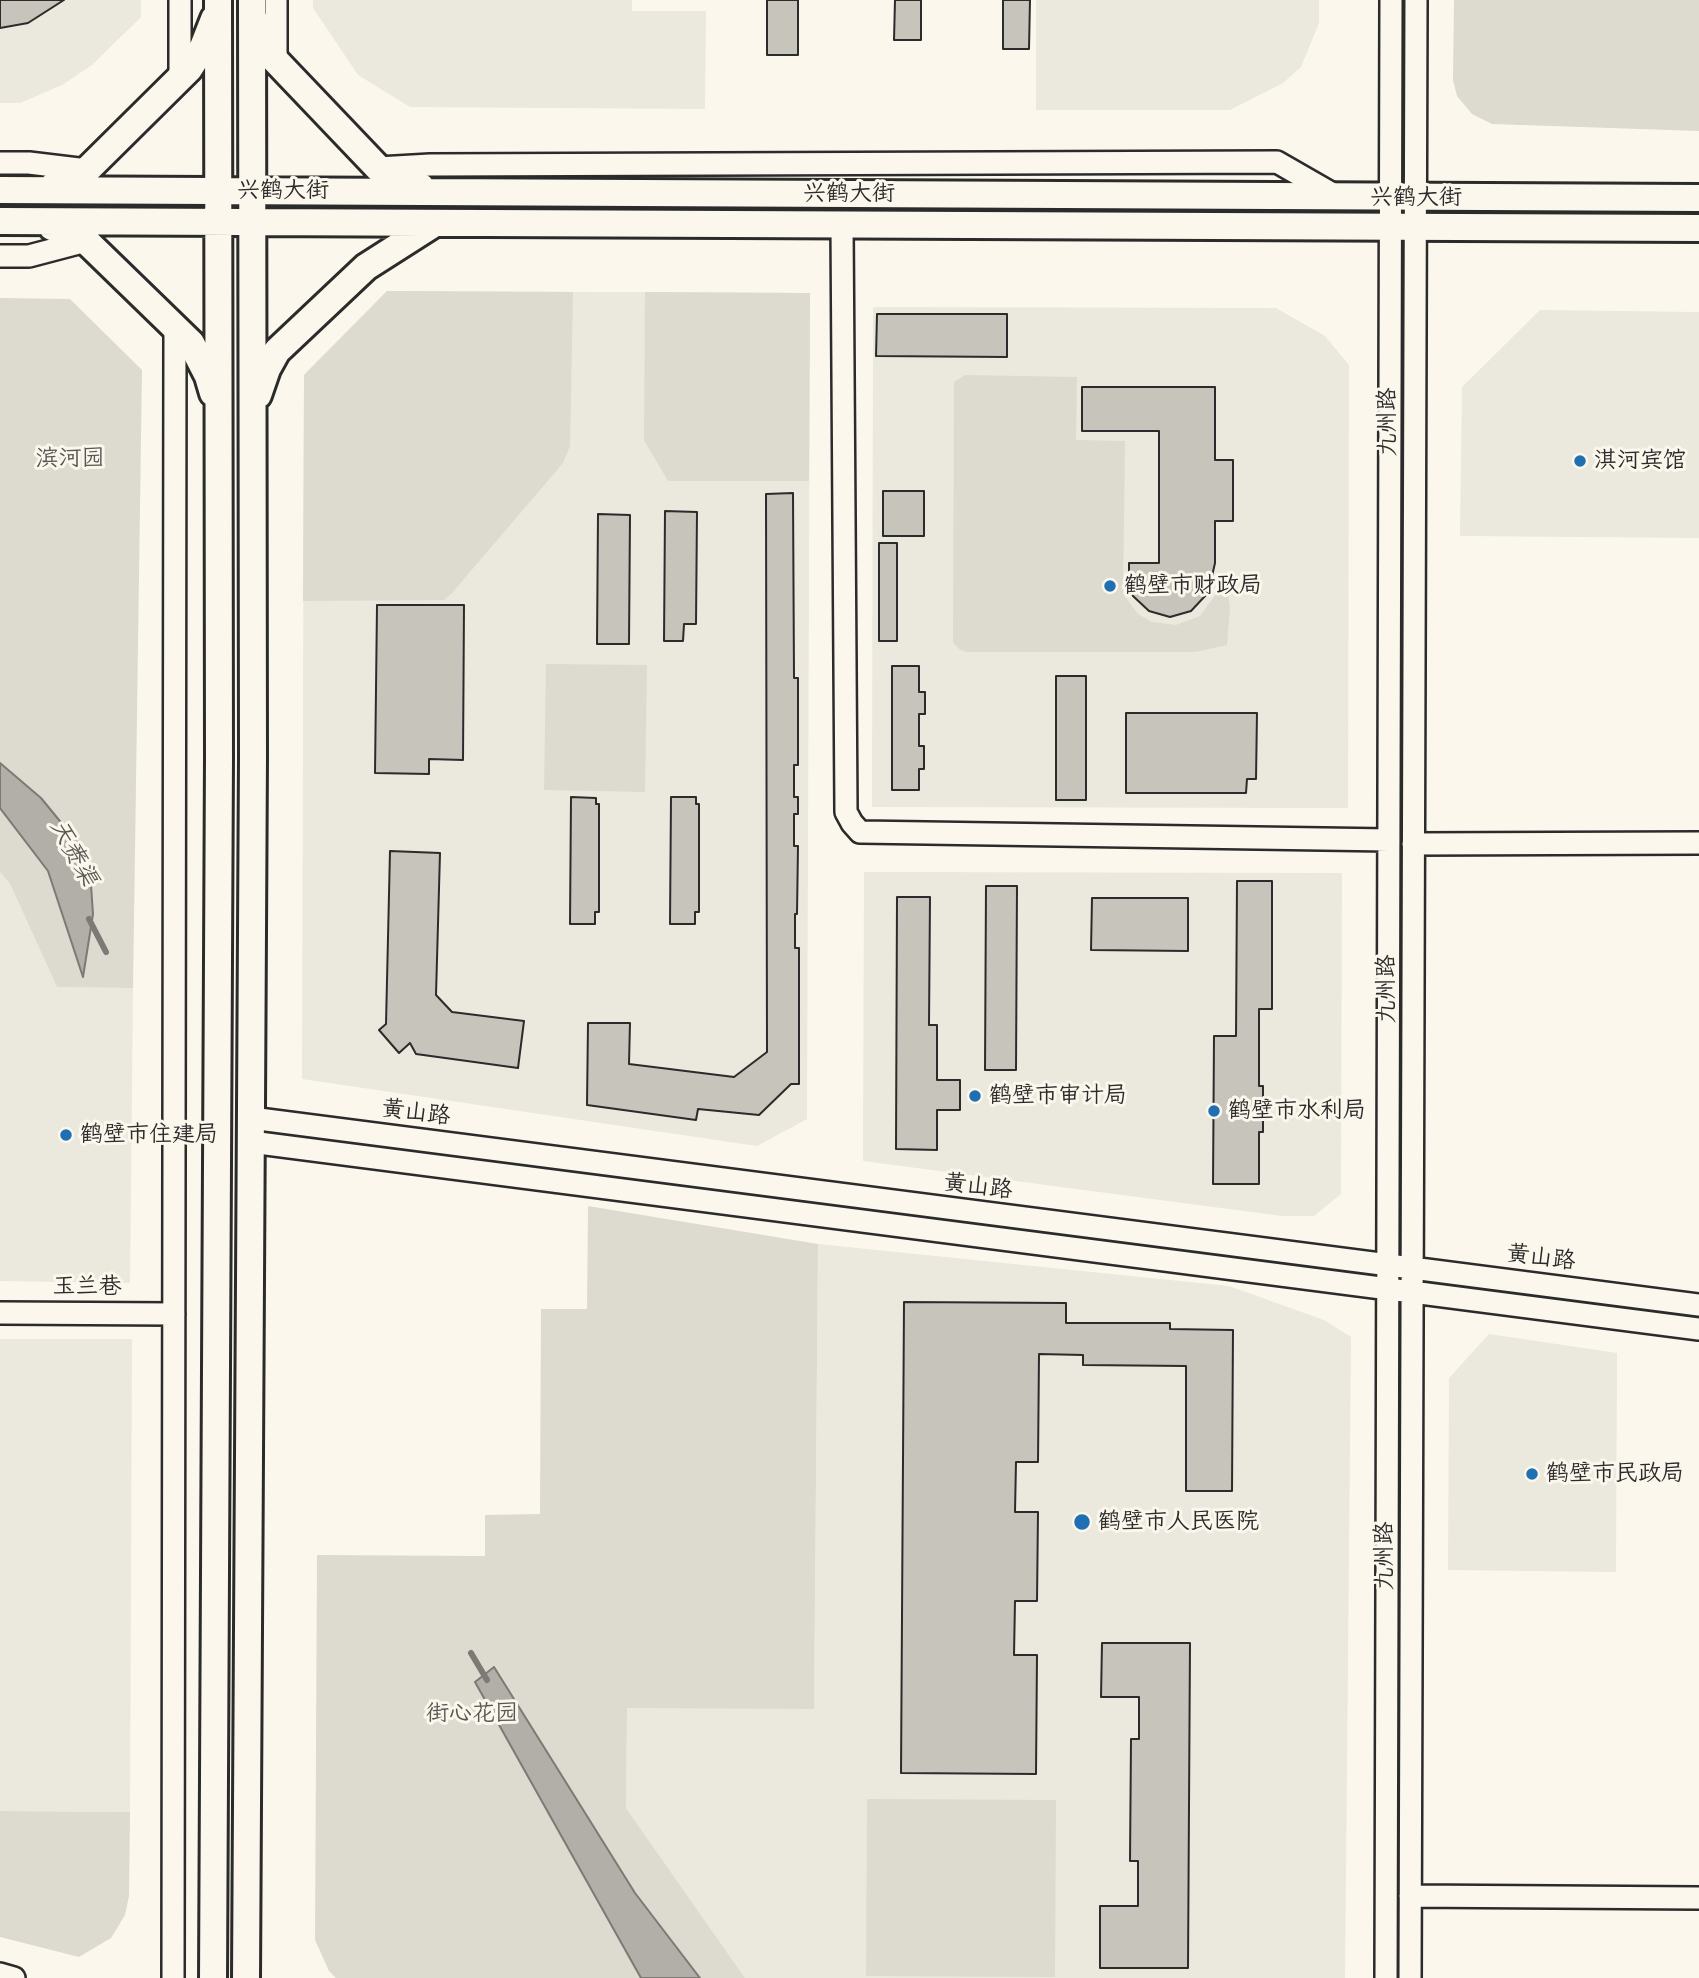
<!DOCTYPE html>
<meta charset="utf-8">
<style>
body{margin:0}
canvas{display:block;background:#fbf7ec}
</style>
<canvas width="1699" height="1978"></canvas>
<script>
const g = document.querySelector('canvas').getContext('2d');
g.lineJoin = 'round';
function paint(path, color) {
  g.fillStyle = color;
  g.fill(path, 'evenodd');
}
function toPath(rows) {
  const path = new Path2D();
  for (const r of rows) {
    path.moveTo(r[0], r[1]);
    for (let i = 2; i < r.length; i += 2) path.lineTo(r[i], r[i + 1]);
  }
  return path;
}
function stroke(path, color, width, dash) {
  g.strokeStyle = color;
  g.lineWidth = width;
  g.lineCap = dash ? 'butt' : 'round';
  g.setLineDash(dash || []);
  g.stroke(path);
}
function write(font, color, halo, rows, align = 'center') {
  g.font = font + ' "Patrick Hand","LXGW WenKai TC",sans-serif';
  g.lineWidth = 6;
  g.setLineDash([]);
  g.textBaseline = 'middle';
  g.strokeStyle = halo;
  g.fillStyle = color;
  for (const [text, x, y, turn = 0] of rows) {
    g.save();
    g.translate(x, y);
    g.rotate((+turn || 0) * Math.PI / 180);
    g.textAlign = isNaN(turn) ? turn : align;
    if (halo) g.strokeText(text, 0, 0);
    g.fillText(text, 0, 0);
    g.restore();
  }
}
const built = toPath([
 [0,0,141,0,141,17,92,65,62,85,20,103,0,103],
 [313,0,632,0,632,11,706,11,705,109,410,107,358,75,313,8],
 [1036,0,1319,0,1319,23,1301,67,1283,83,1230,110,1036,110],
 [387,291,810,293,807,1119,757,1146,302,1079,304,375],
 [873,307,1276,308,1325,336,1349,365,1348,808,872,807],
 [1540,310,1699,312,1699,538,1460,536,1462,387],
 [0,872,10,884,57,987,133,988,130,1283,0,1281],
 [864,872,1342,873,1341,1194,1314,1216,1282,1216,863,1161],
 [818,1244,1229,1286,1324,1320,1351,1337,1345,1978,745,1978,626,1808,627,1707,814,1708],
 [1489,1334,1617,1353,1616,1572,1448,1570,1449,1378],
 [0,1339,132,1339,130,1812,0,1811]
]);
const green = toPath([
 [1454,0,1699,0,1699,131,1492,124,1472,114,1457,96,1453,80],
 [387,291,573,292,570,446,563,463,452,593,444,600,303,601,304,375],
 [645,292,810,293,809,481,668,481,644,440],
 [0,298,70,299,142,370,133,988,57,987,10,884,0,872],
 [965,375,1077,377,1076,440,1125,441,1123,594,1138,614,1152,622,1176,625,1200,616,1222,586,1228,591,1230,608,1227,645,1195,652,966,652,959,649,953,642,954,382],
 [546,664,647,665,645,792,544,790],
 [588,1206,818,1244,814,1709,627,1708,626,1808,745,1978,336,1978,329,1971,315,1940,317,1555,485,1556,485,1515,540,1514,541,1309,587,1309],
 [867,1799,1056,1800,1055,1977,866,1976],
 [0,1811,130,1812,129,1896,125,1915,111,1938,79,1957,0,1937]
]);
const water = toPath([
 [0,763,41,798,77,842,91,885,93,914,83,977,48,871,0,808,0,763],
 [494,1667,635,1893,700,1978,641,1978,475,1682,494,1667]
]);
const stream = toPath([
 [89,919,106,952],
 [471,1653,487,1680]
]);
const building = toPath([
 [0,0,64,0,28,23,0,28,0,0],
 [767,0,798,0,798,55,767,55,767,0],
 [895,0,921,0,921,40,894,40,895,0],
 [1003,0,1030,0,1029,49,1003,49,1003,0],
 [877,314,1007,314,1007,357,876,356,877,314],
 [1082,387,1215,387,1215,460,1233,460,1233,521,1215,521,1215,563,1210,585,1206,595,1191,611,1170,617,1149,611,1133,596,1129,585,1129,563,1159,563,1159,431,1082,431,1082,387],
 [883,491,924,491,924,536,883,536,883,491],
 [793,493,794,678,798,678,798,765,794,765,794,797,798,797,798,814,794,814,794,846,798,846,797,914,795,914,795,948,799,948,799,1084,791,1084,759,1115,698,1109,696,1120,587,1105,588,1023,630,1023,629,1064,734,1077,767,1052,766,494,793,493],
 [665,511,697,512,696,624,684,624,683,641,664,641,665,511],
 [598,514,630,515,629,644,597,644,598,514],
 [879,543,897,543,897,641,879,641,879,543],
 [377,605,464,605,463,760,429,759,429,774,375,773,377,605],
 [892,666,919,666,919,692,925,692,925,714,919,714,919,746,924,746,924,769,919,769,919,790,892,790,892,666],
 [1056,676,1086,676,1086,800,1056,800,1056,676],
 [1126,713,1257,713,1256,779,1247,779,1246,793,1126,793,1126,713],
 [571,797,596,798,596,804,599,804,599,912,595,912,595,924,570,924,571,797],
 [671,797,696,797,696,804,699,804,699,912,695,912,695,924,670,924,671,797],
 [390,851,440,853,436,995,452,1012,524,1021,518,1068,416,1054,410,1043,399,1053,379,1030,386,1024,390,851],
 [1237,881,1272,881,1272,1009,1259,1009,1259,1086,1263,1086,1263,1132,1259,1132,1259,1184,1213,1184,1214,1036,1236,1036,1237,881],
 [986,886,1017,886,1016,1070,985,1070,986,886],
 [897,897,930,897,929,1025,937,1025,937,1080,960,1080,960,1110,937,1110,937,1150,896,1149,897,897],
 [1092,898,1188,898,1188,951,1091,950,1092,898],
 [904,1302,1066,1303,1066,1323,1170,1323,1170,1329,1233,1330,1232,1491,1186,1491,1186,1366,1083,1365,1083,1355,1039,1354,1038,1462,1016,1462,1015,1512,1038,1512,1037,1601,1015,1601,1014,1655,1037,1655,1036,1774,901,1773,904,1302],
 [1102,1643,1190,1643,1188,1968,1100,1968,1100,1906,1138,1906,1138,1861,1130,1861,1131,1739,1139,1739,1139,1697,1101,1697,1102,1643]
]);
const minor = toPath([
 [276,61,276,0],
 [180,78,180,0],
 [0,163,29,163,87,170],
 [378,168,430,165,1277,162,1338,197],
 [842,225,846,812,852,823,860,832,1389,840],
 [0,256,29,256,86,241],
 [1413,844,1699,843],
 [251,1118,1699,1305],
 [251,1142,1699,1329],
 [0,1313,174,1314],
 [1410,1896,1699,1898],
 [0,1974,14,1978],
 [173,1978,175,326],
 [1386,1978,1391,0],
 [1410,1978,1416,0]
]);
const major = toPath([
 [254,20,276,61,378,168,399,179,421,187],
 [53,186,72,180,87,170,189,69,203,47,214,19],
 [0,190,1699,198],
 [0,221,1699,228],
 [52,227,86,241,191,343,208,376,213,393],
 [258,395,267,369,277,351,366,267,435,223],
 [213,1978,219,756,218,0],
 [246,1978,253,756,252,0]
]);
const markers = [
 [1580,461,7,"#1f6fb2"],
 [1110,586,7,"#1f6fb2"],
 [975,1096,7,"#1f6fb2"],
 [1214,1111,7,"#1f6fb2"],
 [66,1135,7,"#1f6fb2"],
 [1532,1474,7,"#1f6fb2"],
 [1082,1522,9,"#1f6fb2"]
];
const streetNames = [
 ["兴鹤大街",283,191],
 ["兴鹤大街",849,194],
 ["兴鹤大街",1416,198],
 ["九州路",1388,422,-90],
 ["九州路",1387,989,-90],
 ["黄山路",416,1113,7],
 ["黄山路",978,1187,7],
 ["黄山路",1541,1258,7],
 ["玉兰巷",87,1287],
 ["九州路",1385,1556,-90]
];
const parkNames = [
 ["滨河园",70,459],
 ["街心花园",472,1714]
];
const poiNames = [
 ["淇河宾馆",1594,461],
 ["鹤壁市财政局",1124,586],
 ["鹤壁市审计局",989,1096],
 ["鹤壁市水利局",1228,1111],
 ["鹤壁市住建局",80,1135],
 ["鹤壁市民政局",1546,1474],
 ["鹤壁市人民医院",1098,1522]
];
const waterNames = [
 ["天赉渠",73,853,61]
];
paint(built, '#ebe8de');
paint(green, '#dddad0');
paint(water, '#b1afa7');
stroke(water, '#7b7a75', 2);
stroke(stream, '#7b7a75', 6);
paint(building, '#c7c4bc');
stroke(building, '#2b2b2b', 2);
stroke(minor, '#2b2b2b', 26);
stroke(major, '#2b2b2b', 32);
stroke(minor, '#fbf7ec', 21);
stroke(major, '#fbf7ec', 26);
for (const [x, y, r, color] of markers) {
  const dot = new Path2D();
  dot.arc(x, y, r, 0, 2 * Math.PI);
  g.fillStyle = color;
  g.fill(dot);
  stroke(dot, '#fbf7ec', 2.5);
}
write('23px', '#2b2b2b', '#fbf7ec', streetNames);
write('23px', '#585754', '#fbf7ec', parkNames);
write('23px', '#2b2b2b', '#fbf7ec', poiNames, 'left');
write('italic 24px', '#5a5956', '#fbf7ec', waterNames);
</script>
